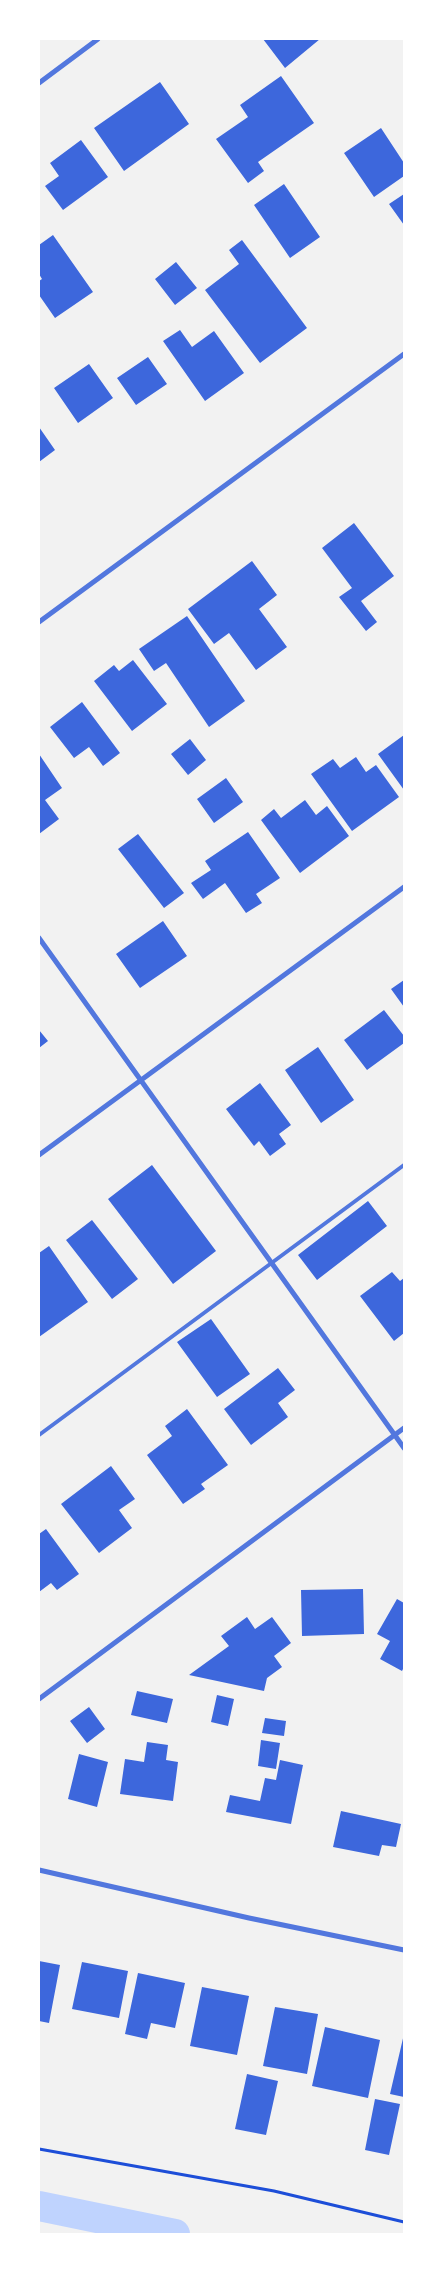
<!DOCTYPE html>
<style>
body{margin:0}
#map{position:relative;width:443px;height:2273px;overflow:hidden;background:#f2f2f2;font-family:Arial,sans-serif}
canvas{display:block}
.frame{position:absolute;inset:0;border:40px solid #fff;pointer-events:none}
</style>
<div id="map">
<canvas width="443" height="2273"></canvas>
<div class="frame"></div>
</div>
<script>
const g = document.querySelector('canvas').getContext('2d');
g.lineJoin = 'round';
function toPath(rows) {
  const path = new Path2D();
  for (const r of rows) {
    path.moveTo(r[0], r[1]);
    for (let i = 2; i < r.length; i += 2) path.lineTo(r[i], r[i + 1]);
  }
  return path;
}
function stroke(path, color, width, dash) {
  g.strokeStyle = color;
  g.lineWidth = width;
  g.lineCap = dash ? 'butt' : 'round';
  g.setLineDash(dash || []);
  g.stroke(path);
}
function paint(path, color) {
  g.fillStyle = color;
  g.fill(path, 'evenodd');
}
const canal = toPath([
 [39,2206,175,2234]
]);
const building = toPath([
 [263,39,320,39,285,68],
 [281,76,314,123,258,162,264,171,248,183,216,139,248,117,240,105],
 [160,82,189,124,124,171,94,128],
 [381,128,404,163,404,176,374,197,344,153],
 [81,140,108,177,63,210,45,186,59,176,50,163],
 [284,184,320,237,290,258,254,205],
 [404,194,404,225,389,204],
 [53,235,93,292,55,318,39,295,39,281,42,279,39,274,39,245],
 [242,240,307,328,260,363,205,290,239,264,229,250],
 [176,262,197,288,175,305,155,279],
 [180,330,192,347,214,331,244,373,205,401,163,341],
 [148,357,167,384,136,405,117,378],
 [89,364,113,398,78,423,54,388],
 [39,427,55,450,39,462],
 [354,523,394,576,361,601,377,622,366,631,339,597,352,588,322,548],
 [252,561,277,595,259,609,287,647,256,670,229,633,214,644,188,609],
 [187,616,245,701,209,727,166,663,154,671,139,649],
 [133,660,167,704,132,731,94,681,114,665,119,671],
 [82,702,120,753,103,766,89,747,74,758,50,727],
 [404,735,404,790,378,754],
 [190,739,206,760,188,775,171,754],
 [39,754,62,788,45,800,59,819,39,834],
 [356,757,366,772,376,765,399,797,352,831,311,774,333,759,340,768],
 [226,778,243,802,214,823,197,799],
 [305,800,316,815,327,806,349,836,300,873,261,820,274,809,281,818],
 [248,832,280,878,256,894,262,903,246,913,225,883,203,899,191,883,211,870,205,861],
 [138,834,184,893,164,908,118,849],
 [163,921,187,956,140,988,116,954],
 [404,980,404,1007,391,989],
 [384,1010,404,1036,404,1043,367,1070,344,1040],
 [39,1030,48,1041,39,1048],
 [318,1047,354,1100,321,1123,285,1070],
 [260,1083,291,1125,279,1134,286,1144,270,1156,259,1141,254,1146,226,1109],
 [152,1165,216,1251,173,1284,108,1199],
 [368,1201,387,1226,317,1280,298,1255],
 [92,1220,138,1279,112,1299,66,1240],
 [49,1246,88,1302,39,1337,39,1253],
 [392,1272,400,1281,404,1278,404,1333,394,1341,360,1296],
 [211,1319,250,1374,217,1397,177,1342],
 [278,1368,295,1390,278,1403,288,1417,251,1445,224,1409],
 [187,1409,228,1465,201,1484,205,1489,183,1504,147,1455,172,1436,165,1426],
 [111,1466,135,1499,119,1510,132,1528,99,1553,61,1504],
 [46,1529,79,1574,57,1590,51,1583,39,1592,39,1534],
 [363,1589,364,1634,302,1636,301,1590],
 [397,1599,404,1603,404,1667,402,1671,380,1659,390,1641,377,1634],
 [247,1617,255,1629,272,1617,291,1643,274,1656,282,1667,267,1678,264,1691,189,1675,229,1646,221,1636],
 [137,1691,173,1699,167,1723,131,1715],
 [217,1695,234,1699,228,1726,211,1722],
 [89,1707,105,1729,87,1743,70,1721],
 [265,1718,286,1721,284,1736,262,1733],
 [261,1740,280,1743,276,1769,258,1766],
 [147,1742,168,1745,166,1760,178,1762,173,1801,120,1794,125,1759,144,1762],
 [79,1754,108,1762,97,1807,68,1799],
 [280,1760,303,1765,291,1824,226,1812,230,1795,260,1801,265,1778,276,1780],
 [341,1811,401,1824,396,1847,382,1845,379,1856,333,1847],
 [39,1961,60,1965,49,2023,39,2021],
 [82,1962,128,1971,119,2018,72,2009],
 [138,1973,185,1983,175,2028,151,2023,147,2039,125,2034],
 [202,1987,249,1996,237,2055,190,2046],
 [275,2007,318,2014,307,2074,263,2066],
 [325,2027,380,2040,368,2098,312,2086],
 [404,2034,404,2097,390,2094],
 [247,2074,278,2081,266,2135,235,2129],
 [375,2099,400,2104,389,2155,365,2150]
]);
const path = toPath([
 [39,2149,274,2191,404,2222]
]);
const service = toPath([
 [39,1435,404,1165]
]);
const minor = toPath([
 [39,83,98,39],
 [39,622,404,354],
 [39,938,404,1448],
 [39,1155,404,887],
 [39,1699,404,1428],
 [39,1870,249,1918,404,1950]
]);
stroke(canal, '#bfd3fe', 30);
paint(building, '#3d67dc');
stroke(path, '#1d4ed8', 3);
stroke(service, '#5277de', 4);
stroke(minor, '#5277de', 5);
</script>
